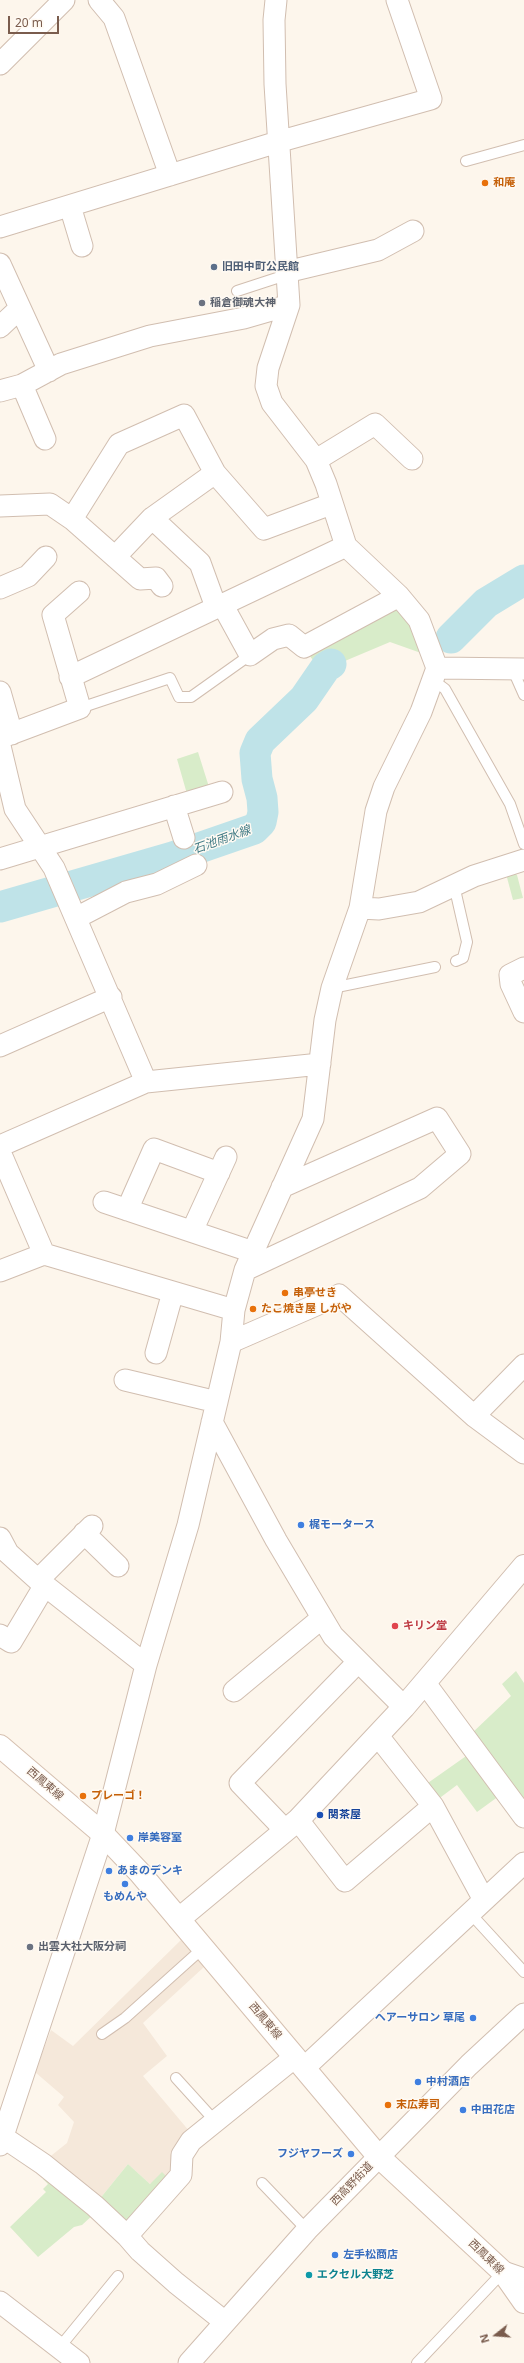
<!DOCTYPE html>
<meta charset="utf-8">
<style>
body{margin:0}
#map{position:relative;width:524px;height:2363px;overflow:hidden;background:#fdf6ec;font-family:"Noto Sans",sans-serif}
canvas{display:block}
.north{position:absolute;left:476px;top:2315px;width:40px;height:40px;-webkit-text-stroke:3px #fffaf3;paint-order:stroke;rotate:253deg;font-size:11px;font-weight:700;line-height:16px;text-align:center;color:#7a5c4d}
.north::after{content:'';display:block;margin:auto;width:14px;height:18px;background:#7a5c4d;clip-path:polygon(50% 0,100% 100%,50% 72%,0 100%)}
.scale{position:absolute;left:8px;top:16px;width:51px;height:18px;box-sizing:border-box;border:2px solid #7a5c4d;border-top:0;padding-left:5px;font-size:12px;line-height:14px;white-space:nowrap;color:#7a5c4d;-webkit-text-stroke:3px #fffaf3;paint-order:stroke}
</style>
<div id="map">
<canvas width="524" height="2363"></canvas>
<div class="north">N</div>
<div class="scale">20 m</div>
</div>
<script>
const g = document.querySelector('canvas').getContext('2d');
g.lineJoin = 'round';
function paint(path, color) {
  g.fillStyle = color;
  g.fill(path, 'evenodd');
}
function toPath(rows) {
  const path = new Path2D();
  for (const r of rows) {
    path.moveTo(r[0], r[1]);
    for (let i = 2; i < r.length; i += 2) path.lineTo(r[i], r[i + 1]);
  }
  return path;
}
function stroke(path, color, width, dash) {
  g.strokeStyle = color;
  g.lineWidth = width;
  g.lineCap = dash ? 'butt' : 'round';
  g.setLineDash(dash || []);
  g.stroke(path);
}
function write(font, color, halo, rows, align = 'center') {
  g.font = font + ' "Noto Sans","Noto Sans JP",sans-serif';
  g.lineWidth = 3;
  g.setLineDash([]);
  g.textBaseline = 'middle';
  g.strokeStyle = halo;
  g.fillStyle = color;
  for (const [text, x, y, turn = 0] of rows) {
    g.save();
    g.translate(x, y);
    g.rotate((+turn || 0) * Math.PI / 180);
    g.textAlign = isNaN(turn) ? turn : align;
    if (halo) g.strokeText(text, 0, 0);
    g.fillText(text, 0, 0);
    g.restore();
  }
}
const residential = toPath([
 [181,1940,204,1967,143,2023,167,2056,143,2076,190,2132,174,2172,150,2184,128,2164,98,2201,47,2159,67,2143,74,2122,58,2105,64,2097,35,2072,51,2030,73,2046]
]);
const green = toPath([
 [392,607,400,610,415,633,421,653,390,642,333,666,329,658,316,664,309,655],
 [198,752,209,787,187,794,177,759],
 [509,869,517,875,523,898,513,900,505,870],
 [516,1671,524,1683,524,1808,471,1734,511,1696,502,1684],
 [469,1754,499,1796,477,1812,457,1785,437,1800,425,1785],
 [128,2164,150,2184,162,2172,169,2179,134,2219,120,2221,98,2201],
 [48,2174,94,2214,82,2225,74,2227,38,2257,10,2227,46,2192,43,2189,48,2184,43,2179]
]);
const river = toPath([
 [451,638,486,603,524,580],
 [0,907,173,857,254,829,261,822,263,812,262,798,257,779,255,753,260,741,304,699,326,667,331,664]
]);
const service = toPath([
 [466,161,524,145],
 [237,291,286,275],
 [512,668,524,695],
 [433,680,445,689,510,804,524,844],
 [80,708,170,678,179,697,191,697,250,655],
 [454,885,467,942,463,958,456,961],
 [332,988,435,967],
 [470,1913,524,1972],
 [102,2034,125,2018,203,1948],
 [176,2078,215,2121],
 [262,2183,307,2230],
 [59,2348,118,2276],
 [417,2363,503,2272]
]);
const minor = toPath([
 [99,0,114,18,170,175],
 [0,64,64,0],
 [70,206,82,246],
 [0,227,281,141,431,99,397,0],
 [0,264,49,371],
 [286,272,378,250,413,231],
 [0,327,19,309],
 [22,385,45,439],
 [0,391,22,385,61,364,150,336,244,318,289,305],
 [316,460,375,424,412,459],
 [0,506,50,504,72,519,140,579,156,578,162,586],
 [152,518,200,563,216,607],
 [72,519,119,444,184,415,215,473,264,529,331,504],
 [115,557,152,518,215,473],
 [0,588,28,576,46,557],
 [222,604,250,655,273,639,289,635,304,647,399,596],
 [437,668,524,669],
 [70,677,346,546],
 [0,692,12,734],
 [0,738,80,708,53,615,79,592],
 [0,746,15,809,54,868,146,1082],
 [174,806,184,838],
 [0,859,222,792],
 [360,908,379,909,419,902,474,876,524,860],
 [76,918,126,892,157,884,196,865],
 [524,968,510,975,511,984,524,1012],
 [0,1046,111,997],
 [0,1146,146,1082,320,1064],
 [0,1152,44,1254],
 [104,1202,253,1252],
 [127,1210,154,1149,219,1173],
 [192,1231,226,1157],
 [245,1270,420,1188,460,1154,437,1118,282,1187],
 [0,1271,44,1254,234,1310],
 [231,1342,339,1295,474,1416,524,1453],
 [156,1353,173,1292],
 [125,1380,217,1402],
 [474,1416,524,1365],
 [212,1422,276,1540,333,1636,404,1707],
 [84,1533,118,1566],
 [0,1538,8,1553,38,1580,146,1665],
 [38,1580,92,1526],
 [0,1635,11,1642,45,1585],
 [425,1683,524,1817],
 [234,1691,322,1618],
 [378,1736,433,1806,484,1900],
 [298,1820,345,1881,433,1806],
 [285,1830,240,1783,358,1662],
 [304,2068,524,1863],
 [3,2137,43,2164,95,2206,127,2236,181,2175,182,2155,191,2141,295,2057],
 [0,2145,103,1834,146,1665,188,1525,231,1342,234,1310,245,1270,313,1119,325,1020,332,988,360,908,376,811,384,787,421,712,437,668,419,620,399,596,346,546,326,484,316,460,272,403,266,386,268,368,289,305,275,84,274,20,276,0],
 [127,2236,140,2251,176,2283,225,2322],
 [503,2272,524,2279],
 [0,2302,79,2363],
 [189,2363,307,2230,469,2065,524,2014]
]);
const tertiary = toPath([
 [179,1919,298,1820,404,1707,524,1566]
]);
const secondary = toPath([
 [0,1746,103,1834,140,1873,378,2156,503,2272,524,2302]
]);
const markers = [
 [485,183,4,"#e8710a"],
 [214,267,4,"#5c6f8a"],
 [202,303,4,"#6b7280"],
 [285,1293,4,"#e8710a"],
 [253,1309,4,"#e8710a"],
 [301,1525,4,"#3f7fe0"],
 [395,1626,4,"#e0444e"],
 [83,1796,4,"#e8710a"],
 [320,1815,4,"#1a4fb4"],
 [130,1838,4,"#3f7fe0"],
 [109,1871,4,"#3f7fe0"],
 [125,1884,4,"#3f7fe0"],
 [30,1947,4,"#6b7280"],
 [473,2018,4,"#3f7fe0"],
 [418,2082,4,"#3f7fe0"],
 [388,2105,4,"#e8710a"],
 [463,2110,4,"#3f7fe0"],
 [351,2154,4,"#3f7fe0"],
 [335,2255,4,"#3f7fe0"],
 [309,2275,4,"#0f9aa8"]
];
const foodNames = [
 ["和庵",493,183],
 ["串亭せき",293,1293],
 ["たこ焼き屋 しがや",261,1309],
 ["プレーゴ！",91,1796],
 ["末広寿司",396,2105]
];
const serviceNames = [
 ["旧田中町公民館",222,267]
];
const worshipNames = [
 ["稲倉御魂大神",210,303],
 ["出雲大社大阪分祠",38,1947]
];
const shopNames = [
 ["梶モータース",309,1525],
 ["岸美容室",138,1838],
 ["あまのデンキ",117,1871],
 ["もめんや",125,1897,"center"],
 ["ヘアーサロン 草尾",465,2018,"right"],
 ["中村酒店",426,2082],
 ["中田花店",471,2110],
 ["フジヤフーズ",343,2154,"right"],
 ["左手松商店",343,2255]
];
const healthNames = [
 ["キリン堂",403,1626]
];
const streetNames = [
 ["西鳳東線",45,1784,41],
 ["西鳳東線",265,2021,50],
 ["西高野街道",352,2184,-46],
 ["西鳳東線",486,2257,44]
];
const transitNames = [
 ["関茶屋",328,1815]
];
const cultureNames = [
 ["エクセル大野芝",317,2275]
];
const waterNames = [
 ["石池雨水線",222,840,-20]
];
paint(residential, '#f5e8da');
paint(green, '#d8ecc9');
stroke(river, '#bfe3e8', 31);
stroke(service, '#d1beb0', 12);
stroke(minor, '#d1beb0', 23);
stroke(tertiary, '#d1beb0', 24);
stroke(secondary, '#d6c0b0', 24);
stroke(service, '#fff', 10);
stroke(minor, '#fff', 21);
stroke(tertiary, '#fff', 22);
stroke(secondary, '#fff', 22);
for (const [x, y, r, color] of markers) {
  const dot = new Path2D();
  dot.arc(x, y, r, 0, 2 * Math.PI);
  g.fillStyle = color;
  g.fill(dot);
  stroke(dot, '#fffaf3', 1.5);
}
write('bold 11px', '#c56008', '#fffaf3', foodNames, 'left');
write('bold 11px', '#4e5e75', '#fffaf3', serviceNames, 'left');
write('bold 11px', '#5b616d', '#fffaf3', worshipNames, 'left');
write('bold 11px', '#366cbe', '#fffaf3', shopNames, 'left');
write('bold 11px', '#be3a42', '#fffaf3', healthNames, 'left');
write('11px', '#7a5c4d', '#fffaf3', streetNames);
write('bold 11px', '#164399', '#fffaf3', transitNames, 'left');
write('bold 11px', '#0d838f', '#fffaf3', cultureNames, 'left');
write('italic 12px', '#437c86', '#fffaf3', waterNames);
</script>
